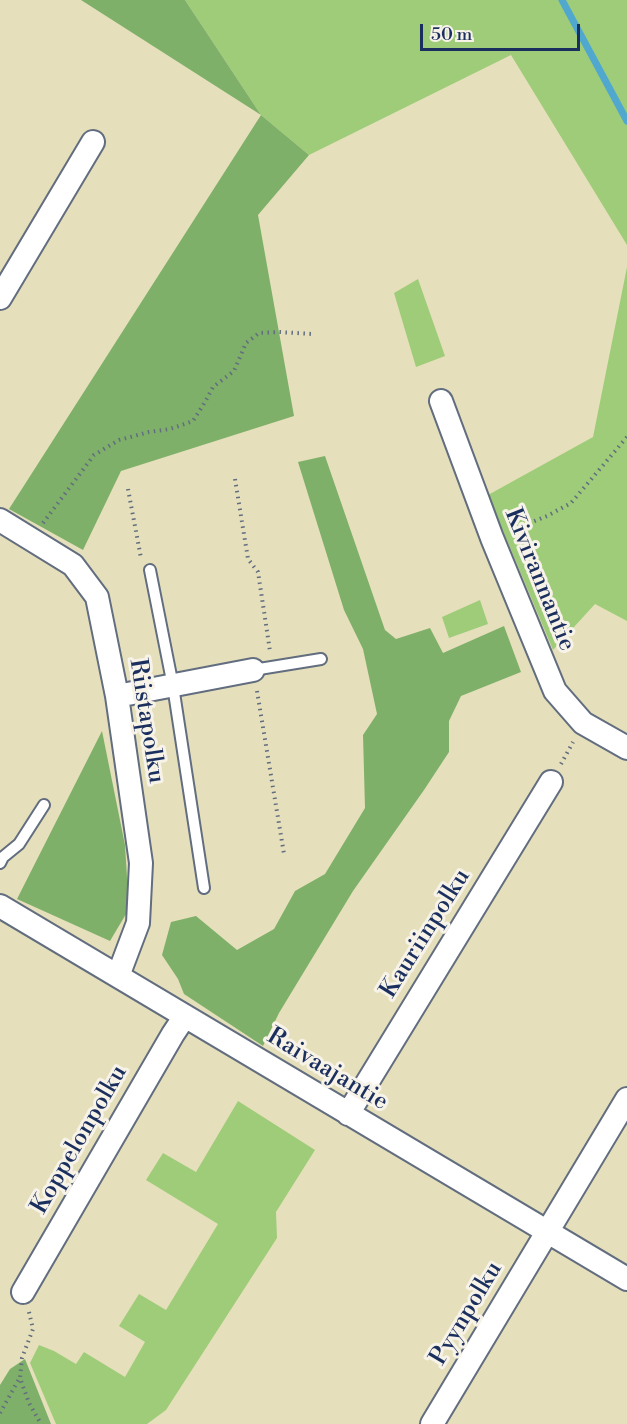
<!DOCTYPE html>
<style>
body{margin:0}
#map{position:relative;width:627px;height:1424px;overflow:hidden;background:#e5e0bb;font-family:"Libre Bodoni",serif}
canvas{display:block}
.scale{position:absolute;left:420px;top:24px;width:160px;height:27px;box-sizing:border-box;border:3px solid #1b2f5e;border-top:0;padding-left:8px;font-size:18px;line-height:21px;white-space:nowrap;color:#1b2f5e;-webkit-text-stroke:4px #f7f3e8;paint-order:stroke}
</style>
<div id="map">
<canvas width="627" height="1424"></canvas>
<div class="scale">50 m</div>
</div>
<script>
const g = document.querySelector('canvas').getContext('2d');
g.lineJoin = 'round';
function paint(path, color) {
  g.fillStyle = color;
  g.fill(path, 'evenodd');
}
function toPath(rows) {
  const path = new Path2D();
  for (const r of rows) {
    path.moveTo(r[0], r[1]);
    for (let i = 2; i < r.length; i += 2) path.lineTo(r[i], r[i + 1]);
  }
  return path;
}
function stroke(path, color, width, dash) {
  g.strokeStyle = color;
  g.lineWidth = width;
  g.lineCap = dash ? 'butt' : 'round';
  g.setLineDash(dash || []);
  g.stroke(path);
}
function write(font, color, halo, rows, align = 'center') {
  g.font = font + ' "Libre Bodoni",serif';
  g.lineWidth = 6;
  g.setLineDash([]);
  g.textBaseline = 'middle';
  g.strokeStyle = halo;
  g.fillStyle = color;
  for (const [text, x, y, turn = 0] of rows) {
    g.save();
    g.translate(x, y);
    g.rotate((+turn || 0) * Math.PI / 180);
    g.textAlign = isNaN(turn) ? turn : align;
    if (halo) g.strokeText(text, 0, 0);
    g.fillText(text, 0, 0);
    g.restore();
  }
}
const green = toPath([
 [185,0,627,0,627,245,511,55,309,155,261,115],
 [627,267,627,621,595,604,553,650,488,495,593,437],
 [418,279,445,356,416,367,394,293],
 [480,600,488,624,449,638,442,617],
 [238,1101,315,1150,276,1212,277,1238,166,1410,147,1424,56,1424,30,1363,39,1345,54,1351,76,1364,84,1352,125,1377,145,1342,119,1326,139,1294,166,1310,218,1224,146,1180,163,1153,196,1172]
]);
const forest = toPath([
 [81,0,185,0,261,115,309,155,258,215,294,416,121,471,83,550,9,509,261,115],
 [325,456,385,630,396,639,430,628,443,653,504,626,521,672,461,696,449,721,449,752,424,790,353,891,279,1013,263,1046,184,994,178,979,162,955,171,922,196,916,237,950,274,929,295,891,325,874,365,808,363,735,377,714,363,649,344,610,298,462],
 [102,731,125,845,129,909,110,941,17,899],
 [25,1359,51,1424,0,1424,0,1385,10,1369]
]);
const stream = toPath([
 [562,0,627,121]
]);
const path = toPath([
 [235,479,248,559,258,572,270,651],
 [128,489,141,558],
 [43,523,94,455,119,440,149,432,170,429,193,421,205,402,213,387,234,371,246,343,259,333,279,332,312,334],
 [512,530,547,516,571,503,627,437],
 [257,691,284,854],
 [561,764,573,742],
 [29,1312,33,1329,22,1358,20,1378,29,1403,41,1424],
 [0,1413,19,1379]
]);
const service = toPath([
 [150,570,173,686,204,888],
 [253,670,321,659],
 [0,863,3,857,19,844,44,805]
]);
const minor = toPath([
 [0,298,93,142],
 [441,401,492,538,555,691,583,723,627,748],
 [0,520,73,565,97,597,117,696,141,863,138,923,118,976],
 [117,696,253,670],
 [0,906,627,1279],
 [348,1114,551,782],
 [23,1292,173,1034,185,1016],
 [432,1424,627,1099]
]);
const streetNames = [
 ["Kivirannantie",539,580,68],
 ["Riistapolku",146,721,81],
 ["Kauriinpolku",426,934,-58],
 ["Raivaajantie",327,1070,31],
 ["Koppelonpolku",80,1140,-60],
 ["Pyynpolku",467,1314,-59]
];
paint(green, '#9fcc79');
paint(forest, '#7fb069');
stroke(stream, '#51a8ce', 7);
stroke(service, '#626d7f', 14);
stroke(minor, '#626d7f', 26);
stroke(path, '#626d7f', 4, [1.5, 4.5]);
stroke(service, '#fff', 10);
stroke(minor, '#fff', 22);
write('24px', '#1b2f5e', '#f7f3e8', streetNames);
</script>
